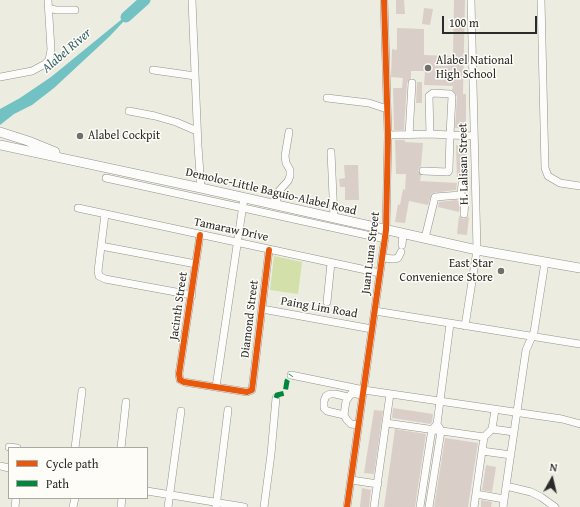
<!DOCTYPE html>
<style>
body{margin:0}
#map{position:relative;width:580px;height:507px;overflow:hidden;background:#edece1;font-family:"Gentium Book Plus",serif}
canvas{display:block}
.legend{position:absolute;left:8px;top:447px;width:140px;height:52px;box-sizing:border-box;background:#fdfcf7;border:1px solid #a9a8a5;margin:0;padding:5px 7px;list-style:none;font-size:12px;color:#2b2b2b}
.legend li{display:flex;align-items:center;gap:8px;height:20px}
.legend b{width:20px;border:1px solid #a9a8a5}
.north{position:absolute;left:532px;top:459px;width:40px;height:40px;-webkit-text-stroke:3px #fdfcf7;paint-order:stroke;rotate:8deg;font-size:11px;font-weight:700;line-height:16px;text-align:center;color:#2b2b2b}
.north::after{content:'';display:block;margin:auto;width:14px;height:18px;background:#2b2b2b;clip-path:polygon(50% 0,100% 100%,50% 72%,0 100%)}
.scale{position:absolute;left:442px;top:16px;width:95px;height:18px;box-sizing:border-box;border:2px solid #2b2b2b;border-top:0;padding-left:5px;font-size:12px;line-height:14px;white-space:nowrap;color:#2b2b2b;-webkit-text-stroke:3px #fdfcf7;paint-order:stroke}
</style>
<div id="map">
<canvas width="580" height="507"></canvas>
<ul class="legend">
<li><b style="height:5px;background:#e8590c"></b>Cycle path</li>
<li><b style="height:5px;background:#00873e"></b>Path</li>
</ul>
<div class="north">N</div>
<div class="scale">100 m</div>
</div>
<script>
const g = document.querySelector('canvas').getContext('2d');
g.lineJoin = 'round';
function paint(path, color) {
  g.fillStyle = color;
  g.fill(path, 'evenodd');
}
function toPath(rows) {
  const path = new Path2D();
  for (const r of rows) {
    path.moveTo(r[0], r[1]);
    for (let i = 2; i < r.length; i += 2) path.lineTo(r[i], r[i + 1]);
  }
  return path;
}
function stroke(path, color, width, dash) {
  g.strokeStyle = color;
  g.lineWidth = width;
  g.lineCap = dash ? 'butt' : 'round';
  g.setLineDash(dash || []);
  g.stroke(path);
}
function write(font, color, halo, rows, align = 'center') {
  g.font = font + ' "Gentium Book Plus",serif';
  g.lineWidth = 3;
  g.setLineDash([]);
  g.textBaseline = 'middle';
  g.strokeStyle = halo;
  g.fillStyle = color;
  for (const [text, x, y, turn = 0] of rows) {
    g.save();
    g.translate(x, y);
    g.rotate((+turn || 0) * Math.PI / 180);
    g.textAlign = isNaN(turn) ? turn : align;
    if (halo) g.strokeText(text, 0, 0);
    g.fillText(text, 0, 0);
    g.restore();
  }
}
const green = toPath([
 [274,256,302,262,298,294,270,290]
]);
const water = toPath([
 [138,6,110,36,54,88,32,105,14,114,0,125,0,109,20,98,51,77]
]);
const river = toPath([
 [126,17,145,0]
]);
const building = toPath([
 [396,0,404,0,405,14,396,14],
 [454,0,465,0,463,94,466,94,466,128,455,128,457,96,452,90,453,86,424,85,425,71,411,71,411,78,407,83,404,130,394,130,393,88,402,88,403,78,391,77,392,49,397,50,397,28,424,29,424,55,453,56],
 [424,8,433,9,430,25,422,24],
 [417,82,422,82,422,103,416,103],
 [395,140,405,140,405,142,423,143,421,166,418,170,421,175,420,181,457,183,456,190,432,193,428,205,409,201,405,223,395,222,398,204,400,205,403,189,405,190,406,174,396,174],
 [456,145,467,145,467,180,457,180],
 [344,165,358,165,359,200,345,200,345,187,340,187,339,179,345,178],
 [456,200,460,202,459,212,438,207,439,202],
 [459,216,463,219,469,217,467,235,457,234],
 [393,408,433,414,432,422,431,424,392,418],
 [374,410,383,411,374,474,364,473],
 [395,429,426,434,415,507,384,507],
 [445,438,478,443,468,507,434,507],
 [486,465,496,467,492,492,482,490],
 [362,488,371,490,369,507,360,507],
 [481,500,492,502,491,507,481,507]
]);
const minor = toPath([
 [192,0,198,146,201,188],
 [541,0,545,168,548,176,560,183,580,186],
 [49,8,56,10,75,10],
 [153,70,195,76],
 [0,77,32,71,45,64,49,60,51,50,48,0],
 [327,98,369,103,387,109],
 [129,111,155,116,176,122,197,131],
 [388,135,430,134,450,135,452,96,450,94,433,93,429,96,430,134],
 [409,135,412,83],
 [331,152,334,218],
 [423,171,448,172,449,170,450,135,474,136],
 [106,178,385,239],
 [461,195,462,184],
 [276,205,278,192,288,181,290,176,290,170,286,163,285,156,289,132],
 [78,208,380,273],
 [105,214,98,271,99,276,105,279,192,295],
 [200,235,179,374,180,380,184,382,247,392,252,390,269,250],
 [425,238,435,197,461,195,465,199,464,214],
 [402,245,403,234],
 [101,246,196,264],
 [383,258,394,259,398,258,401,252],
 [327,302,331,263],
 [262,309,372,329],
 [375,311,580,344],
 [465,326,477,250,471,0],
 [291,375,364,390,562,419,580,424],
 [216,387,244,198],
 [344,415,327,411,324,408,324,401,326,396,330,394,335,394,348,397],
 [386,423,484,437],
 [358,425,351,424,347,420,344,415,346,401,351,394,356,394,363,395],
 [492,429,514,432],
 [9,447,17,448],
 [75,448,82,391],
 [121,448,126,402],
 [482,451,511,455],
 [0,466,9,468],
 [351,480,378,484],
 [506,486,531,492,541,497,555,507],
 [147,491,244,507],
 [476,494,504,499],
 [15,507,16,498],
 [73,507,75,498],
 [121,507,122,498],
 [168,507,181,411],
 [216,507,228,410],
 [264,507,271,454,276,398],
 [347,507,386,230,388,135,384,0],
 [374,507,390,394],
 [420,507,431,435,432,430,437,424,450,324],
 [429,507,441,431,439,427],
 [474,507,484,437,492,429,495,410],
 [503,507,526,350,534,332,545,262]
]);
const major = toPath([
 [0,132,28,141,55,152],
 [0,145,201,188,477,250,580,268]
]);
const quiet = toPath([
 [276,398,277,395,285,393,287,381,291,375]
]);
const cycleway = toPath([
 [200,235,179,374,180,380,184,382,247,392,252,390,269,250],
 [347,507,386,230,388,135,384,0]
]);
const markers = [
 [428,68,4,"#6f6f6b"],
 [80,136,4,"#6f6f6b"],
 [501,271,4,"#6f6f6b"]
];
const poiNames = [
 ["Alabel National",436,61],
 ["High School",436,75],
 ["Alabel Cockpit",88,136],
 ["East Star",493,264,"right"],
 ["Convenience Store",493,278,"right"]
];
const streetNames = [
 ["H. Lalisan Street",464,164,-91],
 ["Demoloc-Little Baguio-Alabel Road",271,192,13],
 ["Tamaraw Drive",231,230,12],
 ["Juan Luna Street",371,253,-83],
 ["Jacinth Street",179,306,-82],
 ["Paing Lim Road",319,308,10],
 ["Diamond Street",250,319,-83]
];
const waterNames = [
 ["Alabel River",67,51,-41]
];
paint(green, '#d3e0a9');
paint(water, '#72c1c3');
stroke(river, '#72c1c3', 11);
paint(building, '#dacfc8');
stroke(minor, '#92918c', 8);
stroke(major, '#92918c', 10);
stroke(minor, '#fcfcfa', 7);
stroke(major, '#fcfcfa', 9);
stroke(quiet, '#00873e', 5, [10, 5]);
stroke(cycleway, '#e8590c', 6);
for (const [x, y, r, color] of markers) {
  const dot = new Path2D();
  dot.arc(x, y, r, 0, 2 * Math.PI);
  g.fillStyle = color;
  g.fill(dot);
  stroke(dot, '#fdfcf7', 1.5);
}
write('12px', '#2b2b2b', '#fdfcf7', poiNames, 'left');
write('12px', '#2b2b2b', '#fdfcf7', streetNames);
write('italic 13px', '#336063', '#fdfcf7', waterNames);
</script>
